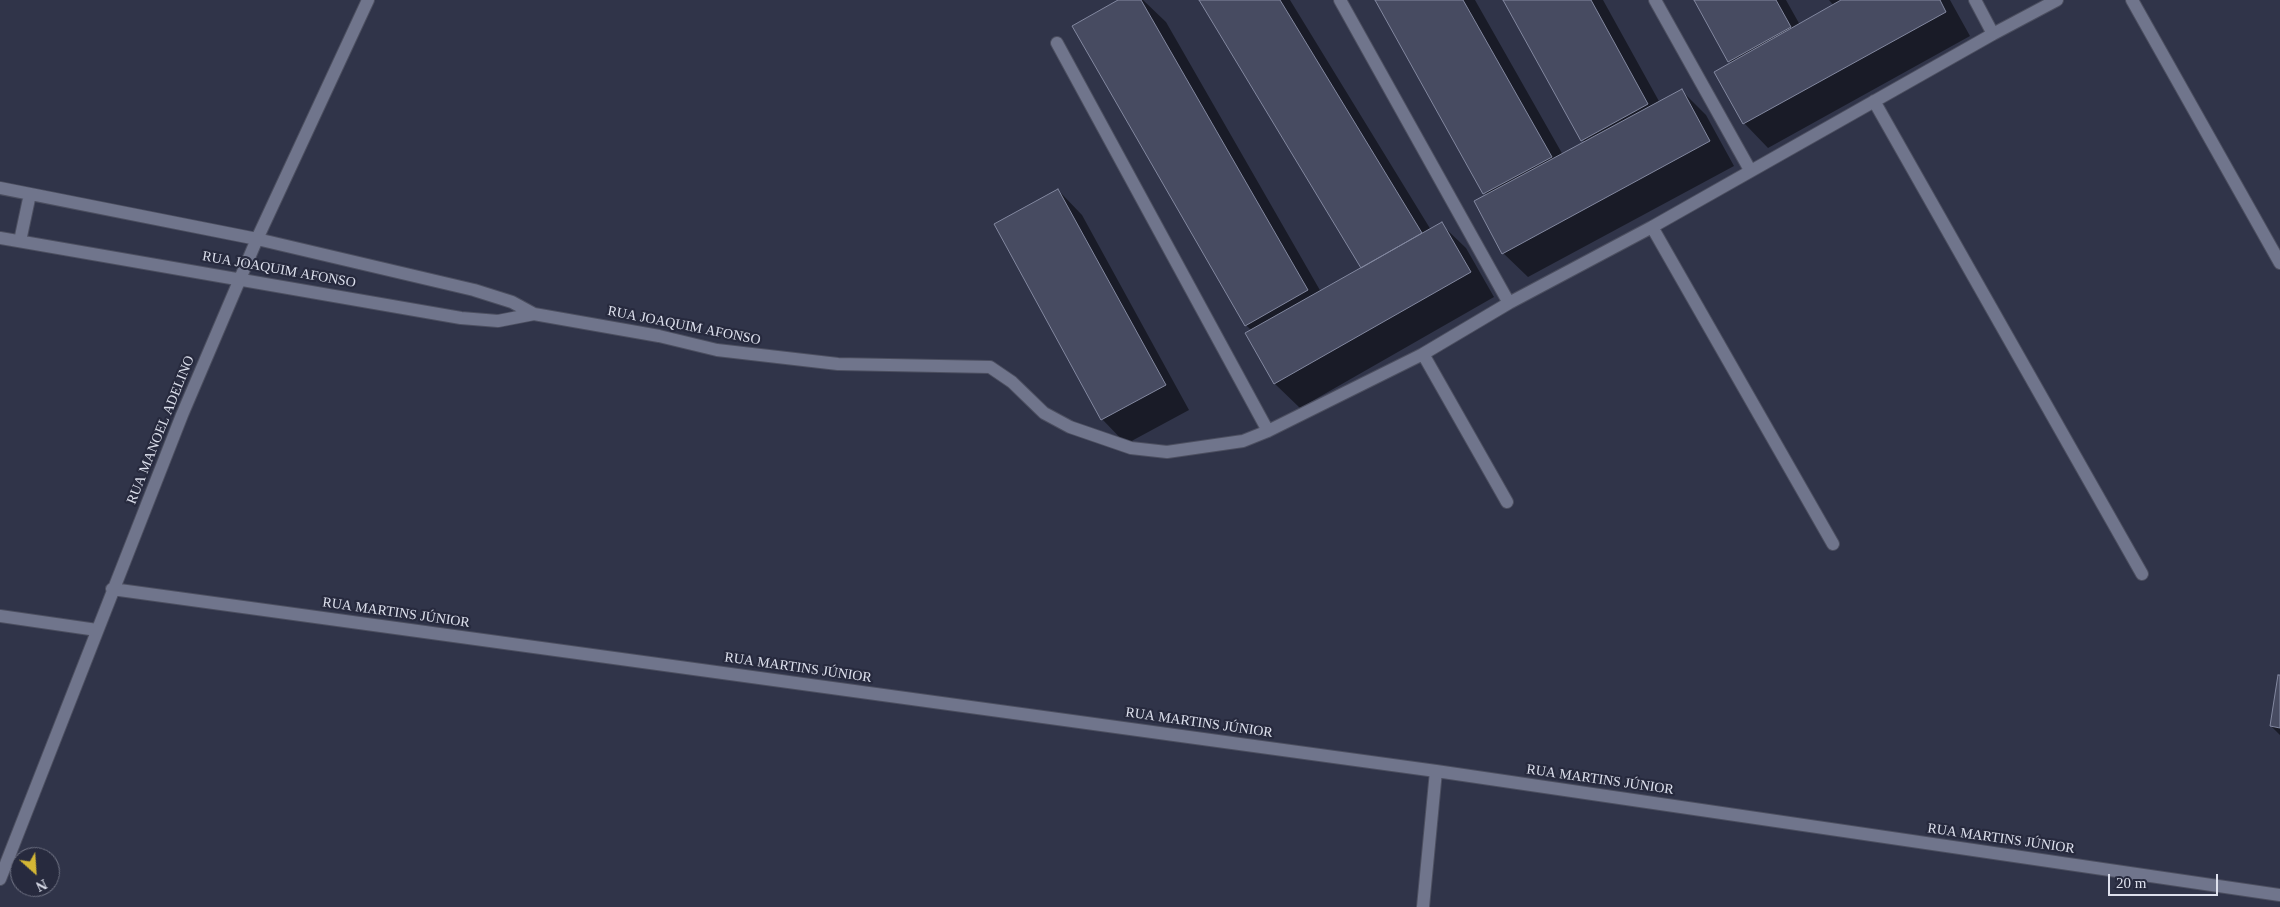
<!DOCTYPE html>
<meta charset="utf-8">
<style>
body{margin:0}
#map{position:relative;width:2280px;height:907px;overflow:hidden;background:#303449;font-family:Georgia,serif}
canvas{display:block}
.north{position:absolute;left:10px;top:847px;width:50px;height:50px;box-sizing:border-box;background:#272a3e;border:1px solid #707384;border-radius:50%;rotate:154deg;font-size:14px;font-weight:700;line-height:20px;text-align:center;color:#dde0ed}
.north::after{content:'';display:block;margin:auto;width:18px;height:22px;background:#d3b635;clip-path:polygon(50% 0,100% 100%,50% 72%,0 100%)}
.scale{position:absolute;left:2108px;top:874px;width:110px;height:22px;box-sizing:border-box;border:2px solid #dde0ed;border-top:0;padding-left:6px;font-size:15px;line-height:18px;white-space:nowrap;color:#dde0ed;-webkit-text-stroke:4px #272a3e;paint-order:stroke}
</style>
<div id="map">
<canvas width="2280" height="907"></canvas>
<div class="north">N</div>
<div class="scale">20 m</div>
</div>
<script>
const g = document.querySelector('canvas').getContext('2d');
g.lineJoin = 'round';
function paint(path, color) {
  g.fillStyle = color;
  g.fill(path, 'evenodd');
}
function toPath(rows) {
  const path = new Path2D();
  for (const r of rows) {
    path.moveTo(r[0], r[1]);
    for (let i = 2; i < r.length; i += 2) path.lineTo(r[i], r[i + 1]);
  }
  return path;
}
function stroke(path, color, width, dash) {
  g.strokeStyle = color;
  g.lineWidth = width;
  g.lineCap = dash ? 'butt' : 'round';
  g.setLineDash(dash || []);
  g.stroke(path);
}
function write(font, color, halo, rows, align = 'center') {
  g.font = font + ' Georgia,serif';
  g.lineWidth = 4.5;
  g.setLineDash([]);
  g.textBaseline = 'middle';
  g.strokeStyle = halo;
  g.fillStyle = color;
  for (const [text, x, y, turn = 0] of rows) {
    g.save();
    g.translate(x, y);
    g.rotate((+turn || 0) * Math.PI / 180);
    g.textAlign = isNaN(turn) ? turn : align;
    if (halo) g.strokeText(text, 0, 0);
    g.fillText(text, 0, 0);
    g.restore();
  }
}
const shadow = toPath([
 [1120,0,1143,0,1166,22,1321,292,1362,268,1201,0,1290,0,1431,230,1441,224,1466,248,1494,297,1300,408,1275,384,1247,334,1252,331,1246,325],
 [1376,0,1475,0,1563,155,1585,143,1504,0,1603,0,1660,103,1682,91,1706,115,1734,166,1528,277,1503,253,1487,196],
 [1695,0,1786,0,1800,25,1834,6,1829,0,1950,0,1970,36,1768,148,1744,123,1731,63],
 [1058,190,1082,215,1189,410,1126,444,1102,419],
 [2280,676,2280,735,2271,726]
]);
const building = toPath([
 [1118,0,1141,0,1308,290,1245,326,1072,26,1118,0],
 [1199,0,1280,0,1422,233,1361,268,1199,0],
 [1375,0,1463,0,1552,157,1483,194,1375,0],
 [1503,0,1591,0,1648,104,1581,141,1503,0],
 [1694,0,1776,0,1791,27,1728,62,1694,0],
 [1940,0,1946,12,1743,124,1714,72,1841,0,1940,0],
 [1682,89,1710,141,1502,254,1474,201,1682,89],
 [1058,189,1166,385,1101,420,994,224,1058,189],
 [1442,222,1471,272,1274,384,1245,333,1442,222],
 [2278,675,2280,675,2280,728,2270,726,2278,675]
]);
const minor = toPath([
 [1340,0,1509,303],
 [1655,0,1750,170],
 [1975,0,1993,34],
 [2132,0,2280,263],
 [1057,43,1268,431],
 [1874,101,2142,574],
 [0,188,257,239,474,290,512,302,534,314,659,336,717,350,838,364,990,367,1012,382,1044,413,1070,427,1131,448,1167,452,1243,441,1268,431,1423,354,1509,303,1652,227,1993,34,2057,0],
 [1652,227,1833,544],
 [0,238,461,318,498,321,534,314],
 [20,241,30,194],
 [1423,354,1507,502],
 [112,589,1436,771,2280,895],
 [0,616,97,630],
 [0,879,182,415,257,239,368,0],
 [1423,907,1436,771]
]);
const streetNames = [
 ["RUA JOAQUIM AFONSO",279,270,10],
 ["RUA JOAQUIM AFONSO",684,326,11],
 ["RUA MANOEL ADELINO",161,430,-68],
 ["RUA MARTINS JÚNIOR",396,613,8],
 ["RUA MARTINS JÚNIOR",798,668,8],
 ["RUA MARTINS JÚNIOR",1199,723,8],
 ["RUA MARTINS JÚNIOR",1600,780,8],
 ["RUA MARTINS JÚNIOR",2001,839,8]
];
paint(shadow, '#0007');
paint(building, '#474b61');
stroke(building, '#8388a0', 1);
stroke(minor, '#4c4f60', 14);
stroke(minor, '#70758c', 12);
write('14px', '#dde0ed', '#272a3e', streetNames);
</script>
